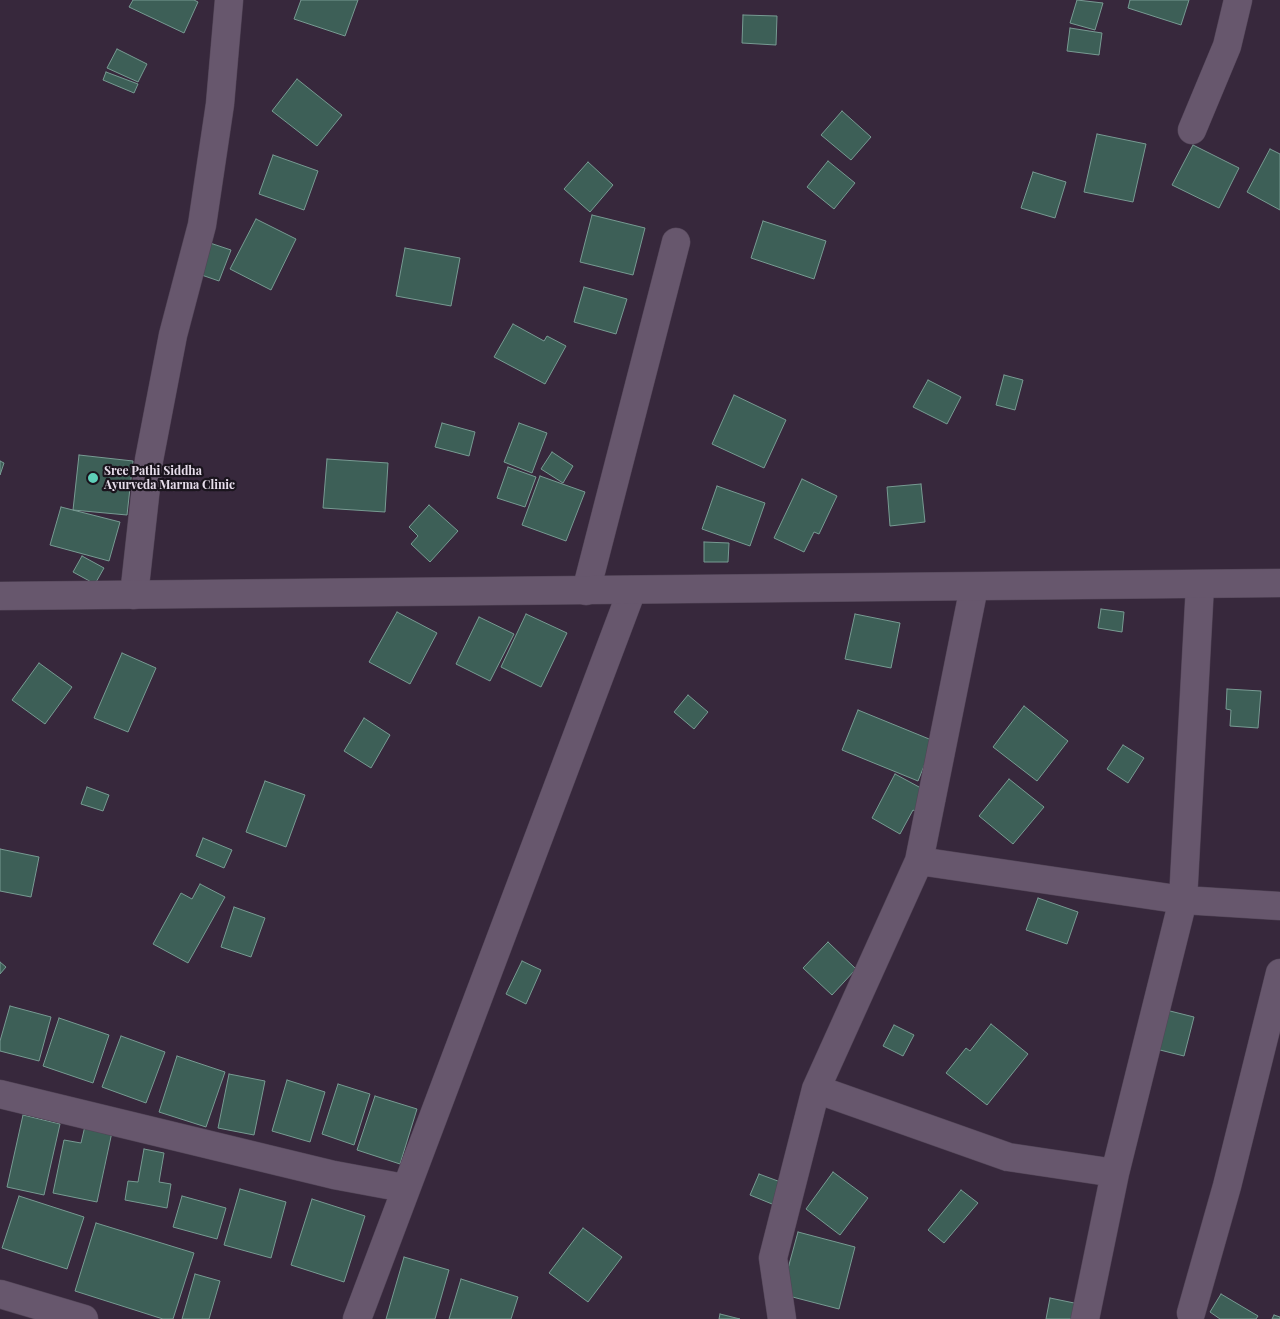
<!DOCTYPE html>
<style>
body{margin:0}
canvas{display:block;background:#37283c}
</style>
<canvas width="1280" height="1319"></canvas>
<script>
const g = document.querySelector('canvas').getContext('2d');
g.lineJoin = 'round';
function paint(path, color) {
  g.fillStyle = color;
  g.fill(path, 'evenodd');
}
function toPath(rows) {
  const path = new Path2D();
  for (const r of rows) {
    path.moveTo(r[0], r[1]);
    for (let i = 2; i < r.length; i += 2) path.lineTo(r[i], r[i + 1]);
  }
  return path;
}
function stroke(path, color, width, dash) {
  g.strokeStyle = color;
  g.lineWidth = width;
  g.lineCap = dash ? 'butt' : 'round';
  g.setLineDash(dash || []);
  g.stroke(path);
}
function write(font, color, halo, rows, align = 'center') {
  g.font = font + ' "Playfair Display",serif';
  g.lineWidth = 4.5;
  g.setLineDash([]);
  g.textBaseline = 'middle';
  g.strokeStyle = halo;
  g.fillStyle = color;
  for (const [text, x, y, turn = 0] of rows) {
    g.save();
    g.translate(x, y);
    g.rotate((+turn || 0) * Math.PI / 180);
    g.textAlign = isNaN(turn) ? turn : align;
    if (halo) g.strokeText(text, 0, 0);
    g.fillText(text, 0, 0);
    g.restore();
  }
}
const building = toPath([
 [133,0,194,0,198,2,184,33,129,7,133,0],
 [301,0,358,0,345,36,294,19,301,0],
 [1077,0,1103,3,1095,30,1070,23,1077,0],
 [1130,0,1189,0,1181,25,1128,8,1130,0],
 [743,15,777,16,776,45,742,43,743,15],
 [1070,28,1102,33,1099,55,1067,51,1070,28],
 [117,49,147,64,138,82,107,68,117,49],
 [106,72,138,84,134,93,103,80,106,72],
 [297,79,342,115,317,146,272,111,297,79],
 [842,111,871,137,851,160,821,135,842,111],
 [1097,134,1146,144,1133,202,1084,192,1097,134],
 [1193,145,1239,168,1219,208,1172,185,1193,145],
 [1270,149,1280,154,1280,210,1247,192,1270,149],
 [273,155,318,171,304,210,259,194,273,155],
 [828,161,855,183,834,209,807,187,828,161],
 [588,162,613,185,590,212,564,189,588,162],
 [1033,172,1066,182,1055,218,1021,208,1033,172],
 [592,215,645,228,633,275,580,262,592,215],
 [256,219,296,239,271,290,230,269,256,219],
 [763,221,826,241,814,279,751,258,763,221],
 [201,240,231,250,219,281,190,271,201,240],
 [405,248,460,258,451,306,396,296,405,248],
 [584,287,627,299,616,334,574,322,584,287],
 [513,324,544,341,547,336,566,346,545,384,494,357,513,324],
 [1004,375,1023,380,1015,410,996,405,1004,375],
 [928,380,961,397,947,424,913,407,928,380],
 [734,395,786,420,764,468,712,444,734,395],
 [442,423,475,432,469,456,435,447,442,423],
 [519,423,547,433,532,473,504,462,519,423],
 [552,452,573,466,563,483,541,469,552,452],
 [79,455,133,461,127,515,73,510,79,455],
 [327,459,388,463,385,512,323,508,327,459],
 [0,461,4,463,0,475,0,461],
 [508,467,536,477,525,507,497,498,508,467],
 [540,476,585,492,566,541,522,525,540,476],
 [802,479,837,496,819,534,814,532,804,552,774,538,802,479],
 [921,484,925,522,890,526,887,487,921,484],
 [717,486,765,503,750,546,702,529,717,486],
 [429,505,458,531,430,562,411,544,418,536,409,527,429,505],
 [61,507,120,522,109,561,50,545,61,507],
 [704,542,729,543,728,562,704,562,704,542],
 [82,556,104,568,95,584,73,572,82,556],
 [1101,609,1124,612,1122,632,1098,628,1101,609],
 [397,612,437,633,410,684,369,662,397,612],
 [526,614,567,633,541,687,501,667,526,614],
 [855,614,900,623,891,668,845,659,855,614],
 [479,617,514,634,490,681,456,664,479,617],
 [122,653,156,668,128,732,94,718,122,653],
 [39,663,72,687,45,724,12,700,39,663],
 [1227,689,1261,691,1258,728,1230,726,1231,710,1226,709,1227,689],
 [688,695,708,712,694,729,674,712,688,695],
 [1024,706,1068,741,1037,781,993,747,1024,706],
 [858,710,934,741,918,781,842,750,858,710],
 [364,718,390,735,371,768,344,751,364,718],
 [1123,745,1144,758,1128,783,1107,769,1123,745],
 [895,774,945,801,933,821,913,810,900,834,872,818,895,774],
 [1009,779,1044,807,1013,844,979,816,1009,779],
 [265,781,305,795,286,847,246,832,265,781],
 [87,787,109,795,103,811,81,804,87,787],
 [203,838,232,850,224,868,196,856,203,838],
 [0,849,39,857,31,897,0,891,0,849],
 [200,884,225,897,188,963,153,944,181,893,192,899,200,884],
 [1038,898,1078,912,1067,944,1026,930,1038,898],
 [234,907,265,918,251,957,221,947,234,907],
 [828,942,856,969,832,995,803,968,828,942],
 [522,961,541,970,526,1004,506,994,522,961],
 [0,962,6,967,0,974,0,962],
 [10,1006,51,1017,39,1061,0,1051,0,1041,10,1006],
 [1162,1009,1194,1017,1184,1056,1152,1048,1162,1009],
 [59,1018,109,1035,93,1083,43,1066,59,1018],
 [991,1024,1028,1054,987,1105,946,1073,966,1048,970,1051,991,1024],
 [894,1025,914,1035,903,1056,883,1046,894,1025],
 [121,1036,165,1052,146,1103,102,1087,121,1036],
 [177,1056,225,1072,206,1127,159,1112,177,1056],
 [229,1074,265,1081,254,1135,218,1128,229,1074],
 [287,1080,325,1092,310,1142,272,1131,287,1080],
 [338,1084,370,1094,354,1145,322,1134,338,1084],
 [375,1096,417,1109,400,1164,357,1150,375,1096],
 [23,1115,60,1124,44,1195,7,1187,23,1115],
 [85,1126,112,1132,97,1202,53,1193,64,1140,81,1143,85,1126],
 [144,1149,164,1153,159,1182,171,1184,167,1208,125,1200,128,1181,138,1182,144,1149],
 [833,1172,868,1198,840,1235,806,1209,833,1172],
 [759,1174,786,1184,777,1206,750,1195,759,1174],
 [240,1189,286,1202,271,1258,224,1245,240,1189],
 [961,1190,978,1203,944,1243,928,1230,961,1190],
 [19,1196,84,1217,67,1269,2,1248,19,1196],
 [182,1196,226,1208,217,1239,173,1227,182,1196],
 [312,1199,365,1216,344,1282,291,1265,312,1199],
 [96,1223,194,1253,173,1319,163,1319,75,1291,96,1223],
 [583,1228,622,1257,588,1302,549,1273,583,1228],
 [798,1232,855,1247,839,1309,781,1294,798,1232],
 [404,1257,449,1270,435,1319,386,1319,404,1257],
 [195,1274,220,1281,209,1319,182,1319,195,1274],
 [461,1279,518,1297,511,1319,449,1319,461,1279],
 [1221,1294,1258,1316,1256,1319,1220,1319,1210,1312,1221,1294],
 [1050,1298,1079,1304,1076,1319,1046,1319,1050,1298],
 [720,1314,740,1319,719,1319,720,1314],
 [1274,1315,1280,1317,1280,1319,1272,1319,1274,1315]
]);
const minor = toPath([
 [1192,130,1227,46,1238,0],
 [974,587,919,861,1183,900,1200,585],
 [586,591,676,242],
 [134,595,149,460,173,335,202,225,220,104,229,0],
 [816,1089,1008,1157,1115,1173],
 [0,1094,334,1175,404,1188],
 [0,1294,84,1319],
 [1191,1313,1227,1186,1280,973],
 [357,1319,632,590],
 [782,1319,773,1258,816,1089,919,861],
 [1085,1319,1115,1173,1183,900,1280,906]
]);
const secondary = toPath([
 [0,596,1280,583]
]);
const markers = [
 [93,478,6,"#5eceb8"]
];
const poiNames = [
 ["Sree Pathi Siddha",104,471],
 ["Ayurveda Marma Clinic",104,485]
];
paint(building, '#3d5f57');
stroke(building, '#779a92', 1);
stroke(minor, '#524557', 29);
stroke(secondary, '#524557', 29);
stroke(minor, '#67576d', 28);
stroke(secondary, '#67576d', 28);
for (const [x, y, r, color] of markers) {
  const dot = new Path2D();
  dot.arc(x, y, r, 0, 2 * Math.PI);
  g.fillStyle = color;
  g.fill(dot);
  stroke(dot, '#1a141d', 2);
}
write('bold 12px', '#e7ddeb', '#1a141d', poiNames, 'left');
</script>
